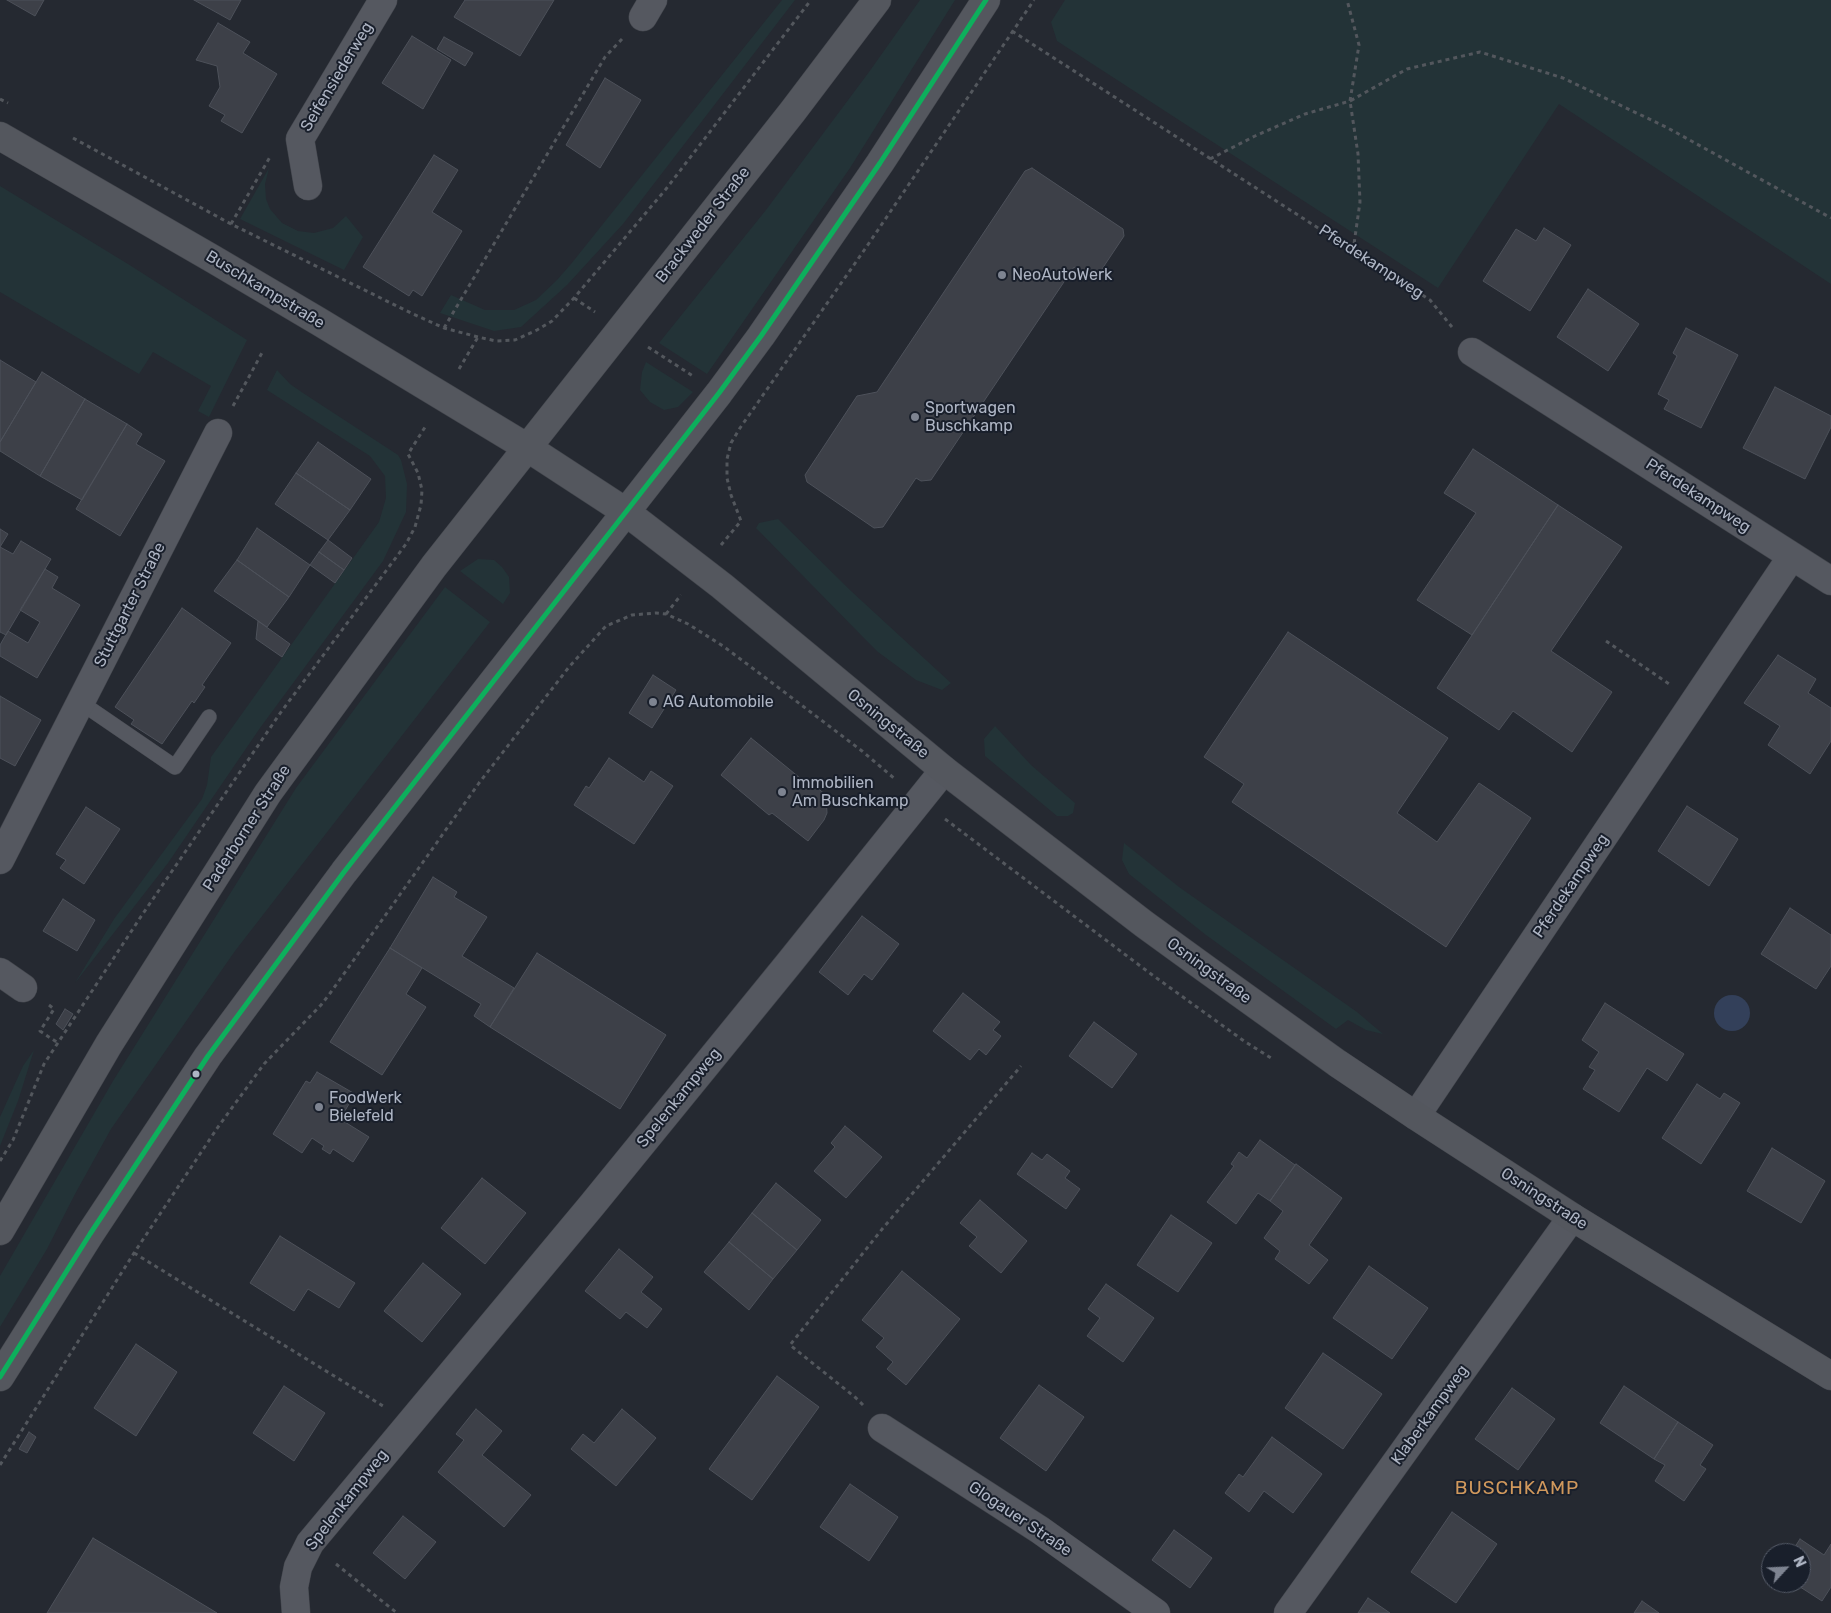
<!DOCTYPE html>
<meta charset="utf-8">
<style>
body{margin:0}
#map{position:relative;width:1831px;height:1613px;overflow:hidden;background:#252931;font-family:Rubik,sans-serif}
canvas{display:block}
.north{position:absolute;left:1761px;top:1543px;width:50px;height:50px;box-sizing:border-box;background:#191f2b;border:1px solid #555b68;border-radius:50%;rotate:65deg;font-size:14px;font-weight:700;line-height:20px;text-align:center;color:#aeb5c4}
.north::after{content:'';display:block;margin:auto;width:18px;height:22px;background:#7e8491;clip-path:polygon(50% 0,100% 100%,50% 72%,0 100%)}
</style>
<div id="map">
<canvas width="1831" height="1613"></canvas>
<div class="north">N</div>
</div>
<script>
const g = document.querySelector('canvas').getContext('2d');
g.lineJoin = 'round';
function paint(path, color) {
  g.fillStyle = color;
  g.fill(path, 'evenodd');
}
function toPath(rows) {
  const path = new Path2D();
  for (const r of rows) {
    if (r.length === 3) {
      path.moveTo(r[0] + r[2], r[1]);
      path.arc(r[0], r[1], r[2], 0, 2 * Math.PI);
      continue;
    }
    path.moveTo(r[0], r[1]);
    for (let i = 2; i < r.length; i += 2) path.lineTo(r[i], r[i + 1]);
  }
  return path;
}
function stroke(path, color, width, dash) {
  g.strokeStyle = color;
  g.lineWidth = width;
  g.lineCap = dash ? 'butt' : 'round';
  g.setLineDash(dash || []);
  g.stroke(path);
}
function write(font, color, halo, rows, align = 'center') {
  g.font = font + ' Rubik,sans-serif';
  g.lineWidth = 4;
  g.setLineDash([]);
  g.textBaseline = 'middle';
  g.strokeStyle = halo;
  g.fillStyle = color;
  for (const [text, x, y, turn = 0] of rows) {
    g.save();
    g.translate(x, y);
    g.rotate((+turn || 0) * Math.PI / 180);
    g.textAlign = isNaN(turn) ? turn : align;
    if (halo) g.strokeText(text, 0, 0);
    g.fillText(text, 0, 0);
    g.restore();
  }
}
const green = toPath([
 [782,0,795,0,623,224,567,285,521,327,494,331,440,313,451,295,485,310,514,310,536,300,557,280,571,264],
 [920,0,955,0,850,168,707,374,659,343,766,210,869,72],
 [1065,0,1831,0,1831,284,1559,104,1438,288,1057,41,1051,22],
 [269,168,265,184,266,199,270,209,282,223,298,231,314,233,333,228,346,216,363,237,344,270,240,219],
 [0,186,128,264,247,340,209,417,198,411,211,386,153,352,139,374,0,292],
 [646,362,693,392,678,407,664,410,650,402,640,390,642,372],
 [277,370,290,384,303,393,398,455,401,460,407,484,406,512,383,561,260,728,168,863,75,983,114,919,202,799,207,785,211,757,379,522,386,498,385,476,370,456,267,390],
 [778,519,851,591,951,683,942,690,916,680,878,652,863,637,756,528,759,523],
 [478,559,494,560,502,567,509,577,510,593,503,604,460,571],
 [445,587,490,622,235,951,111,1129,75,1194,47,1249,0,1327,0,1276,113,1081,296,788],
 [995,726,1031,765,1075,803,1073,813,1068,816,1057,816,985,756,984,739],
 [1124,843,1179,887,1357,1012,1383,1034,1366,1030,1348,1020,1336,1029,1206,935,1129,874,1122,860],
 [34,1050,18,1101,0,1146,0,1117,23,1066]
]);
const water = toPath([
 [1732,1013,18]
]);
const building = toPath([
 [7,0,44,0,35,16,7,0],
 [194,0,241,0,230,20,194,0],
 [465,0,554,0,520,56,454,17,465,0],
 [218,23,250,42,243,53,277,74,242,133,221,121,225,115,209,106,220,87,217,66,196,60,218,23],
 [412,36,451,60,423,109,382,83,412,36],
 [444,37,473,53,465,66,437,49,444,37],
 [605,78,641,100,600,168,566,145,605,78],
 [434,155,458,170,432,212,462,231,422,296,413,290,409,296,363,267,434,155],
 [1032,168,1123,229,1124,236,1094,281,1074,267,931,480,921,481,916,478,883,527,874,528,807,482,805,475,857,396,877,392,1025,171,1032,168],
 [1544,228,1571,245,1530,311,1483,281,1516,229,1536,241,1544,228],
 [1588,289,1639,324,1608,371,1557,337,1588,289],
 [1686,328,1738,355,1701,428,1664,409,1669,400,1658,394,1677,356,1673,353,1686,328],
 [0,360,36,382,0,442,0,360],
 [42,372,85,399,40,476,0,451,0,442,42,372],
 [1775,387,1831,416,1831,427,1805,479,1743,448,1775,387],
 [85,399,127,424,82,500,40,476,85,399],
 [127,424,142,434,136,444,165,461,120,536,76,509,127,424],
 [318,442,371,479,350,510,296,473,318,442],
 [1473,449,1558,505,1472,635,1417,600,1476,513,1444,493,1473,449],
 [296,473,350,510,328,540,275,504,296,473],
 [1558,505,1622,547,1551,651,1612,692,1572,752,1513,711,1499,730,1437,688,1558,505],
 [257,528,310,565,289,597,237,560,257,528],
 [0,529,8,534,0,547,0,529],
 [328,540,352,558,344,570,319,552,328,540],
 [21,541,51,559,6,635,0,632,0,547,13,554,21,541],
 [319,552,344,570,335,583,310,565,319,552],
 [237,560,289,597,267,627,214,591,237,560],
 [45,569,58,577,52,588,80,605,37,678,0,656,0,645,8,631,28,643,40,622,20,610,45,569],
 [182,608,231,643,202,685,205,687,194,703,192,701,162,744,131,724,134,720,115,707,182,608],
 [258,621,290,644,282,657,256,639,258,621],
 [1288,632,1448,738,1397,813,1437,842,1479,783,1531,818,1446,947,1232,802,1244,784,1204,757,1288,632],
 [1778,655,1816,679,1808,693,1831,708,1831,741,1810,774,1768,745,1780,726,1744,703,1778,655],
 [653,675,676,690,652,728,629,713,653,675],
 [0,696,41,720,15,766,0,758,0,696],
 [751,738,800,778,799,781,810,782,826,795,827,813,824,820,808,841,772,813,769,815,721,775,751,738],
 [609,758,644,782,651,771,673,786,634,844,574,805,586,786,589,788,609,758],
 [1687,806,1738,839,1709,886,1658,851,1687,806],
 [86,807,120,829,84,884,60,868,66,860,56,854,86,807],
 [433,877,457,892,454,897,487,917,462,956,514,988,490,1027,474,1016,481,1004,390,948,433,877],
 [63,899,95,920,77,951,43,931,63,899],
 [1790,908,1831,935,1831,966,1816,989,1761,954,1790,908],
 [862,916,899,944,872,980,864,974,848,995,819,972,862,916],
 [390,948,422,968,406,994,426,1007,382,1075,330,1042,390,948],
 [537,953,666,1035,620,1109,490,1027,537,953],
 [963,993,1000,1022,993,1030,1001,1036,986,1055,979,1049,970,1060,933,1031,963,993],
 [1605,1003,1684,1054,1667,1081,1647,1068,1619,1112,1583,1089,1595,1070,1589,1067,1599,1052,1582,1040,1605,1003],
 [65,1009,73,1014,63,1030,56,1024,65,1009],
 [1094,1022,1137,1054,1112,1088,1069,1056,1094,1022],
 [317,1072,355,1094,340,1119,369,1137,353,1162,333,1149,330,1154,322,1149,324,1146,312,1138,302,1153,273,1134,306,1081,310,1083,317,1072],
 [1697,1084,1720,1099,1724,1093,1740,1103,1701,1164,1662,1138,1697,1084],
 [845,1126,882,1157,846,1198,814,1171,835,1147,831,1143,845,1126],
 [1260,1140,1295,1165,1270,1201,1258,1193,1236,1224,1207,1202,1234,1166,1231,1164,1239,1152,1247,1158,1260,1140],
 [1772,1148,1825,1181,1801,1223,1747,1191,1772,1148],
 [1032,1153,1042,1160,1047,1154,1070,1171,1065,1178,1080,1189,1066,1209,1017,1174,1032,1153],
 [1296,1164,1342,1198,1309,1245,1328,1260,1309,1284,1275,1259,1280,1251,1264,1238,1283,1211,1270,1201,1296,1164],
 [482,1178,526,1213,485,1264,441,1228,482,1178],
 [776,1183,821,1220,797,1250,752,1213,776,1183],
 [980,1200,1027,1241,1001,1273,969,1246,977,1237,960,1223,980,1200],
 [752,1213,797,1250,773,1279,729,1242,752,1213],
 [1171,1215,1212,1243,1178,1292,1137,1265,1171,1215],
 [280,1236,355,1283,339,1308,308,1289,294,1311,250,1283,280,1236],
 [729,1242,773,1279,749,1310,704,1272,729,1242],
 [619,1249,653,1277,641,1292,662,1309,647,1328,626,1312,620,1319,585,1291,619,1249],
 [423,1263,461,1294,422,1342,384,1311,423,1263],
 [1369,1266,1428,1308,1392,1359,1333,1318,1369,1266],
 [902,1271,960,1319,906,1385,887,1369,893,1362,876,1347,884,1338,862,1320,902,1271],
 [1106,1284,1154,1318,1123,1362,1087,1336,1100,1318,1088,1309,1106,1284],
 [136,1344,177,1372,136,1436,94,1408,136,1344],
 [1323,1353,1382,1394,1343,1449,1285,1408,1323,1353],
 [777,1376,819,1407,752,1500,709,1469,777,1376],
 [1039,1385,1084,1417,1046,1471,1000,1438,1039,1385],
 [284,1386,325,1413,294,1461,253,1433,284,1386],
 [1624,1386,1678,1422,1654,1459,1600,1423,1624,1386],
 [1512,1388,1555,1419,1518,1470,1475,1439,1512,1388],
 [476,1409,502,1431,482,1455,531,1495,504,1527,438,1472,464,1440,456,1434,476,1409],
 [622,1409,656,1438,616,1486,571,1449,583,1434,594,1443,622,1409],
 [1678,1422,1713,1445,1700,1465,1706,1469,1684,1501,1655,1481,1665,1465,1654,1459,1678,1422],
 [29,1432,36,1437,27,1453,19,1449,29,1432],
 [1272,1437,1322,1474,1293,1513,1264,1491,1249,1512,1225,1493,1239,1474,1243,1477,1272,1437],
 [850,1484,898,1517,869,1561,820,1527,850,1484],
 [1452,1512,1497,1544,1456,1603,1411,1572,1452,1512],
 [403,1516,436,1542,405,1579,373,1553,403,1516],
 [1174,1530,1212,1558,1190,1588,1152,1560,1174,1530],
 [93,1538,217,1613,47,1613,93,1538],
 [1800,1539,1824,1555,1831,1544,1831,1587,1822,1601,1794,1583,1801,1583,1801,1553,1791,1553,1800,1539],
 [1368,1598,1390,1613,1358,1613,1368,1598],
 [1642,1601,1659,1613,1634,1613,1642,1601]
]);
const path = toPath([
 [1012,31,1430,300,1452,327],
 [0,99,8,103],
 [73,138,231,224,411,313,444,328,478,337,496,341,515,340,537,330,552,321,574,298,666,189,811,0],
 [1210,159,1255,136,1305,114,1350,101,1359,45,1347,0],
 [231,224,270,157],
 [1353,251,1360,202,1358,154,1350,101,1407,69,1480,52,1563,78,1666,127,1831,218],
 [574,298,595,312],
 [444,328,605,57,622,39],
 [648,347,693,376],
 [459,369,478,337],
 [233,406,263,351],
 [721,545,741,521,731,495,727,478,727,459,731,443,740,428,865,249,1034,0],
 [666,614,681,595],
 [1606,641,1669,684],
 [945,819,1151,974,1244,1041,1271,1058],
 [49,1005,54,1009,40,1031,58,1043],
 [0,1161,13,1140,44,1064,142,915,281,712,406,544,415,527,421,505,422,490,418,473,408,454,427,424],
 [134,1253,383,1406],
 [863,1405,856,1398,790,1345,883,1228,1021,1066],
 [0,1465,134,1253,218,1127,264,1064,321,1005,331,992,479,783,569,667,606,626,632,615,656,613,666,614,688,624,723,646,771,682,862,751,895,779],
 [336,1564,397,1613]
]);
const service = toPath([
 [80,702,175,767,209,717]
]);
const minor = toPath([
 [643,17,653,0],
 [308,186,300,139,383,0],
 [1472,352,1831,581],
 [0,860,218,433],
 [0,972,23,988],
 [1416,1116,1792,556],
 [882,1428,1040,1530,1156,1613],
 [296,1613,294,1587,298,1567,310,1543,592,1205,790,962,944,770],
 [1288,1613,1572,1217]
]);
const secondary = toPath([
 [0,136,213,259,318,321,528,448,626,512,722,586,944,770,1144,924,1206,969,1337,1063,1416,1116,1572,1217,1831,1376],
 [0,1231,109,1044,268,793,434,566,793,111,877,0],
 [0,1377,90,1234,208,1056,344,872,719,393,761,336,880,163,986,0]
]);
const bus1 = toPath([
 [0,1377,90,1234,208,1056,344,872,719,393,761,336,880,163,986,0]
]);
const markers = [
 [1002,275,5,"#7e8491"],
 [915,417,5,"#7e8491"],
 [653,702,5,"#7e8491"],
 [782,792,5,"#7e8491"],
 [196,1074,4.5,"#aeb5c4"],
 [319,1107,5,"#7e8491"]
];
const streetNames = [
 ["Seifensiederweg",337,77,-59],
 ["Brackweder Straße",703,225,-52],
 ["Pferdekampweg",1371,262,33],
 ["Buschkampstraße",265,290,31],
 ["Pferdekampweg",1698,496,33],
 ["Stuttgarter Straße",130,605,-63],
 ["Osningstraße",888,724,39],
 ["Paderborner Straße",247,828,-57],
 ["Pferdekampweg",1571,886,-56],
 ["Osningstraße",1209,971,36],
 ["Spelenkampweg",679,1098,-51],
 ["Osningstraße",1544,1199,33],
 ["Klaberkampweg",1430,1415,-54],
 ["Spelenkampweg",347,1500,-52],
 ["Glogauer Straße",1020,1519,34]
];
const poiNames = [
 ["NeoAutoWerk",1012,275],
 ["Sportwagen",925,408],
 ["Buschkamp",925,426],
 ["AG Automobile",663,702],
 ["Immobilien",792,783],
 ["Am Buschkamp",792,801],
 ["FoodWerk",329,1098],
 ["Bielefeld",329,1116]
];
const quarterNames = [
 ["BUSCHKAMP",1517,1489]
];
paint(green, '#233337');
paint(water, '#33405a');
paint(building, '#3d4048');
stroke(building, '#4d515a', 1);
stroke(service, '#41444b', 16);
stroke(minor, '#41444b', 29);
stroke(secondary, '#41444b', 29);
stroke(path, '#53575d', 3, [4, 4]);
stroke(service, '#555860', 15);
stroke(minor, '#555860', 28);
stroke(secondary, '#54575e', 28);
stroke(bus1, '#0daf5c', 5);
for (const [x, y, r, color] of markers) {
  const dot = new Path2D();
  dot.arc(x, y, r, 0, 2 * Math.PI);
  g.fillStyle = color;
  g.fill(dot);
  stroke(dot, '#191f2b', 2);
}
write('16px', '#aeb5c4', '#191f2b', streetNames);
write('16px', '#aeb5c4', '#191f2b', poiNames, 'left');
g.letterSpacing = '1px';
write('19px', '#d0985c', '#191f2b', quarterNames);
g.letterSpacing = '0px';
</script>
